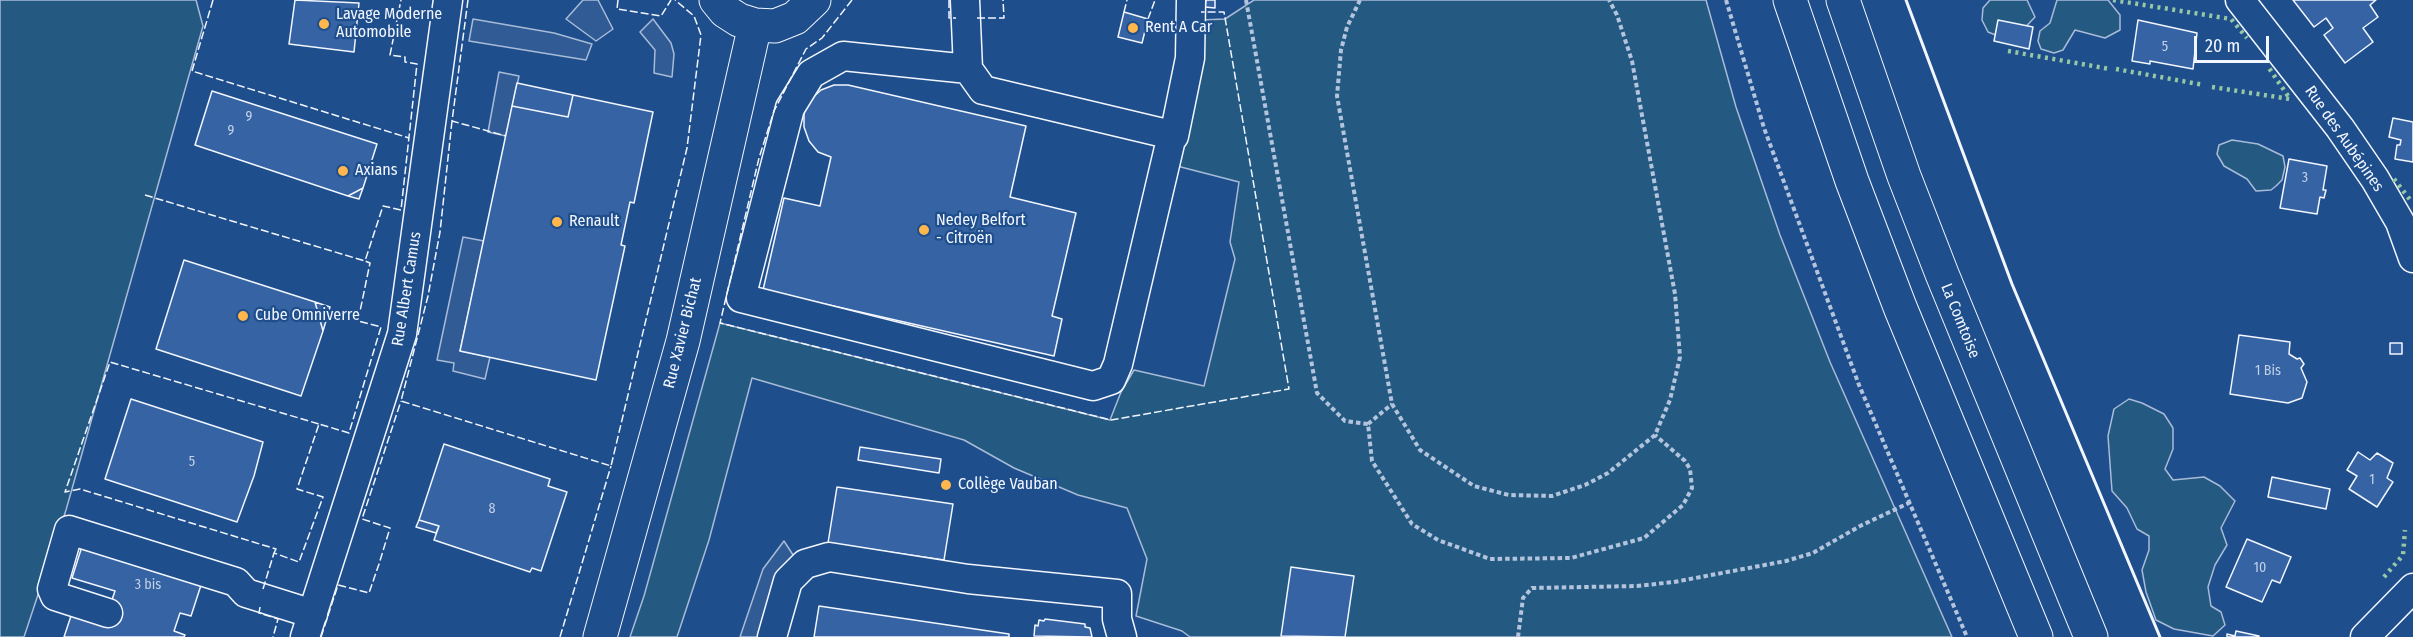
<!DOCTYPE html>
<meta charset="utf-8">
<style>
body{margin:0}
#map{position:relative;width:2413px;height:637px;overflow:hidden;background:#1f4e8c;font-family:"Fira Sans Condensed",sans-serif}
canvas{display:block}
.scale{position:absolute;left:2194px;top:36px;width:75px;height:27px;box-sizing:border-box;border:3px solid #f2f6ff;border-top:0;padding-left:8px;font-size:18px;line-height:21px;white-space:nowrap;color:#f2f6ff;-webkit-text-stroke:4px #1f4e8c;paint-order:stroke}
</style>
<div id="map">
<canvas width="2413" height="637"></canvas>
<div class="scale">20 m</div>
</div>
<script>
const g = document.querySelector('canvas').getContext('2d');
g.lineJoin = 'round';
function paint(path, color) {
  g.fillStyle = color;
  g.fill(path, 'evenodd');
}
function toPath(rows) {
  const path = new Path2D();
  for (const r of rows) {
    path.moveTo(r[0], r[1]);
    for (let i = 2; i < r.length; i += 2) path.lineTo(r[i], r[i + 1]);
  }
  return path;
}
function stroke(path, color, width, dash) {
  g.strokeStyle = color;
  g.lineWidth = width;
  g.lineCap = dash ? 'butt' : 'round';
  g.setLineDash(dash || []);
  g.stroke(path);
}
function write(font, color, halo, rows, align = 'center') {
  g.font = font + ' "Fira Sans Condensed",sans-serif';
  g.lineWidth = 4.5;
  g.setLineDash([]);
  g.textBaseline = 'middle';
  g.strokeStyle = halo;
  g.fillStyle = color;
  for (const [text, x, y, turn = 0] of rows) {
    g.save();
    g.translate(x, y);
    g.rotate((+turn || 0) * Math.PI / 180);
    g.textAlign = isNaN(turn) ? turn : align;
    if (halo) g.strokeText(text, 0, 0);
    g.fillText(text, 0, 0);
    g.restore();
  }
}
const green = toPath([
 [0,0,196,0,203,26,66,510,24,637,0,637,0,0],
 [1254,0,1706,0,1736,107,1780,235,1830,362,1952,637,1190,637,1182,631,1136,616,1147,559,1127,508,1078,495,1014,468,964,440,752,378,709,540,677,637,630,637,644,596,720,323,1110,420,1121,392,1134,370,1204,386,1235,259,1230,242,1239,182,1177,166,1200,20,1225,19,1254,0],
 [1990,0,2027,0,2035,17,2013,40,1993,34,1988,32,1982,20,1983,8,1990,0],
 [2057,0,2108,0,2120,15,2120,30,2105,38,2075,30,2063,50,2054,53,2041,49,2038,41,2040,31,2050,23,2057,0],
 [2232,140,2258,144,2283,156,2285,167,2282,180,2276,186,2271,190,2256,191,2247,179,2224,166,2217,154,2219,145,2232,140],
 [2129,399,2142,403,2164,414,2173,428,2173,449,2165,469,2173,480,2204,477,2220,486,2235,501,2221,528,2227,545,2215,565,2208,587,2211,606,2221,612,2225,625,2213,636,2174,629,2156,620,2146,592,2142,570,2149,550,2149,536,2137,529,2127,508,2112,491,2108,436,2114,409,2129,399]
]);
const parking = toPath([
 [583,0,598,0,613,29,596,41,566,19,583,0],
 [473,19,554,33,592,44,586,60,469,41,473,19],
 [653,19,671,43,674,54,672,77,654,73,655,50,640,32,653,19],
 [499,72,519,76,506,136,488,132,499,72],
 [463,237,484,241,460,351,490,357,485,379,453,371,454,363,437,360,463,237],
 [784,541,795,558,760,637,740,637,763,569,784,541]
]);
const building = toPath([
 [295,0,359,3,354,52,289,44,295,0],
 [1206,0,1215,0,1215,8,1205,7,1206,0],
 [2293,0,2376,0,2370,5,2378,17,2363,28,2373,42,2345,63,2324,35,2333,28,2326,18,2314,27,2293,0],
 [1124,12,1148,19,1142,43,1118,37,1124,12],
 [1998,20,2033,27,2029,49,1994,41,1998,20],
 [2138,20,2197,33,2193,69,2150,61,2150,64,2132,61,2138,20],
 [517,83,573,95,568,117,512,106,517,83],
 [834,85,848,85,1026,126,1010,197,1076,213,1052,316,1062,319,1054,356,763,290,784,198,820,206,831,157,818,152,809,141,804,127,804,113,810,100,821,90,834,85],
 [212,91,377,144,363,188,348,196,195,145,212,91],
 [573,95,653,112,634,203,630,202,621,245,625,246,596,380,460,351,512,106,568,117,573,95],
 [2393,118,2413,122,2413,162,2395,159,2397,145,2400,145,2401,140,2389,137,2393,118],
 [2289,159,2327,166,2323,190,2326,190,2324,198,2320,197,2317,214,2280,208,2289,159],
 [363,188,359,199,348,196,363,188],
 [184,260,315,302,323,331,301,396,156,349,184,260],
 [315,302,330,307,323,331,315,302],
 [2239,335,2290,342,2289,354,2297,359,2300,358,2304,364,2301,368,2307,382,2302,398,2288,403,2230,394,2239,335],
 [2390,343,2402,343,2402,354,2390,354,2390,343],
 [131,399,263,442,254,476,237,522,105,479,131,399],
 [444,444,550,479,548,486,567,492,541,571,532,568,530,572,434,540,439,526,419,520,444,444],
 [860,447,941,459,939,473,858,460,860,447],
 [2358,452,2370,460,2377,453,2393,463,2387,478,2393,482,2377,507,2349,489,2357,476,2347,470,2358,452],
 [2272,477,2330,489,2326,509,2268,497,2272,477],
 [837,487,953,504,944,560,828,543,837,487],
 [419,520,439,526,436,533,416,527,419,520],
 [2247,539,2291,557,2280,583,2272,580,2262,602,2226,587,2247,539],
 [84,540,203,579,191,616,180,613,174,631,185,635,184,637,64,637,73,610,105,620,115,591,72,578,84,540],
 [1291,567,1354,576,1345,637,1281,636,1291,567],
 [819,606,1009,634,1009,637,814,637,819,606],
 [1045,619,1085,624,1085,627,1090,628,1092,637,1034,636,1035,625,1038,626,1039,620,1044,621,1045,619],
 [2236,631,2259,636,2259,637,2227,637,2227,634,2235,636,2236,631]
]);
const path = toPath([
 [1246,0,1317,393,1345,421,1368,424,1372,461,1412,524,1438,540,1490,559,1571,558,1644,538,1683,505,1692,488,1690,469,1685,461,1655,435],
 [1360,0,1347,27,1341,50,1337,96,1392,404,1420,450,1474,486,1509,495,1552,496,1585,485,1608,473,1655,435,1670,400,1680,357,1675,294,1632,61,1617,15,1609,0],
 [1726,0,1764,128,1859,385,1967,637],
 [1368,424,1392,404],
 [1518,637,1523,598,1532,588,1637,586,1674,582,1786,561,1813,553,1860,526,1911,502]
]);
const minor = toPath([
 [965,0,968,69],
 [2240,0,2340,128,2375,179,2400,222,2413,258],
 [1172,135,983,90,968,69,843,56,811,74,790,108,741,298,1093,386,1111,380,1118,364,1172,135,1174,136,1190,58,1191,0],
 [108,613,55,596,52,589,69,530,236,582,246,593,313,614],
 [305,637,402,334,448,0],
 [772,637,788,581,805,564,829,557,968,579,1117,594,1117,619,1122,637],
 [2365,637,2413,588]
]);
const major = toPath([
 [716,0,725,11,739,20,755,25,775,26,795,18,814,0],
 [600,637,683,341,755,25]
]);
const highway = toPath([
 [1790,0,1852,181,1900,307,2036,637],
 [1843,0,1904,176,1942,274,2091,637]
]);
const hedge = toPath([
 [2113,0,2231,19,2247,38],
 [2008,51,2110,69],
 [2116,69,2204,85],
 [2212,87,2290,99,2269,68],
 [2394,179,2411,201],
 [2384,577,2403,555,2405,530]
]);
const fence = toPath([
 [213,0,192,71,409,138],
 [468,0,452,121,506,136],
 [618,0,617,9,661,16,671,0],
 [852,0,822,38,806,49,774,111,759,158,720,323,1111,420,1289,389,1224,12,1201,12],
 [949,0,949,18,956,18],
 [1124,12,1127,0],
 [977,18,1004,18,1003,0],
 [1148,19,1155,0],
 [452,121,440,232,428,296,401,401,611,466,687,148,701,35,694,16,675,0],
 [145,195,365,261],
 [274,553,276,549,80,489,65,492,110,362,319,424],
 [263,589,274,553,299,562,323,497,297,489,319,424,349,433,381,327,358,321,370,263,365,261,383,206,401,210,417,64,405,62,405,57,390,55,401,0],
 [260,607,259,613,278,619,273,637],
 [321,637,338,585,369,593,379,564,390,528,362,519,401,401],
 [560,637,611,466]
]);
const wall = toPath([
 [1906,0,2012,284,2160,637]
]);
const markers = [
 [324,24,6,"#ffb74d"],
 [1133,28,6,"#ffb74d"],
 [343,171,6,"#ffb74d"],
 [557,222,6,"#ffb74d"],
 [924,230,6,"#ffb74d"],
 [243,316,6,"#ffb74d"],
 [946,485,6,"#ffb74d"]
];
const numberNames = [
 ["5",2165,47],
 ["9",249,117],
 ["9",231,131],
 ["3",2305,178],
 ["1 Bis",2268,371],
 ["5",192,462],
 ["1",2372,480],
 ["8",492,509],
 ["10",2260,568],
 ["3 bis",148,585]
];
const poiNames = [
 ["Lavage Moderne",336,15],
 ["Automobile",336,33],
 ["Rent A Car",1145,28],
 ["Axians",355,171],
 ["Nedey Belfort",936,221],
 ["- Citroën",936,239],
 ["Renault",569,222],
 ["Cube Omniverre",255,316],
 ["Collège Vauban",958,485]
];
const streetNames = [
 ["Rue des Aubépines",2344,139,55],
 ["Rue Albert Camus",407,289,-81],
 ["La Comtoise",1960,321,68],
 ["Rue Xavier Bichat",683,333,-76]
];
paint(green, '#245a82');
stroke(green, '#a8bbd7', 1.5);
paint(parking, '#305b95');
stroke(parking, '#a8bbd7', 1.5);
paint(building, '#3563a3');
stroke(building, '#f2f6ff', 1.5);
stroke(minor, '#f2f6ff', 31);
stroke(major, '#f2f6ff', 35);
stroke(highway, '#f2f6ff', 35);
stroke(path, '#b3c4dc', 4, [4.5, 3]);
stroke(minor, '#1f4e8c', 28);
stroke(major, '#1f4e8c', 33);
stroke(highway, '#1f4e8c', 33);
stroke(hedge, '#97c8a6', 4.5, [3, 4.5]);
stroke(fence, '#f2f6ff', 1.5, [8, 3]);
stroke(wall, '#f2f6ff', 3);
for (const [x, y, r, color] of markers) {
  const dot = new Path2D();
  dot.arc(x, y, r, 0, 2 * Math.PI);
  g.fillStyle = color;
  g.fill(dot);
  stroke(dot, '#1f4e8c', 2);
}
write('14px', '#c3d1e8', null, numberNames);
write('16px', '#f2f6ff', '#1f4e8c', poiNames, 'left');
write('16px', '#f2f6ff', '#1f4e8c', streetNames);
</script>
